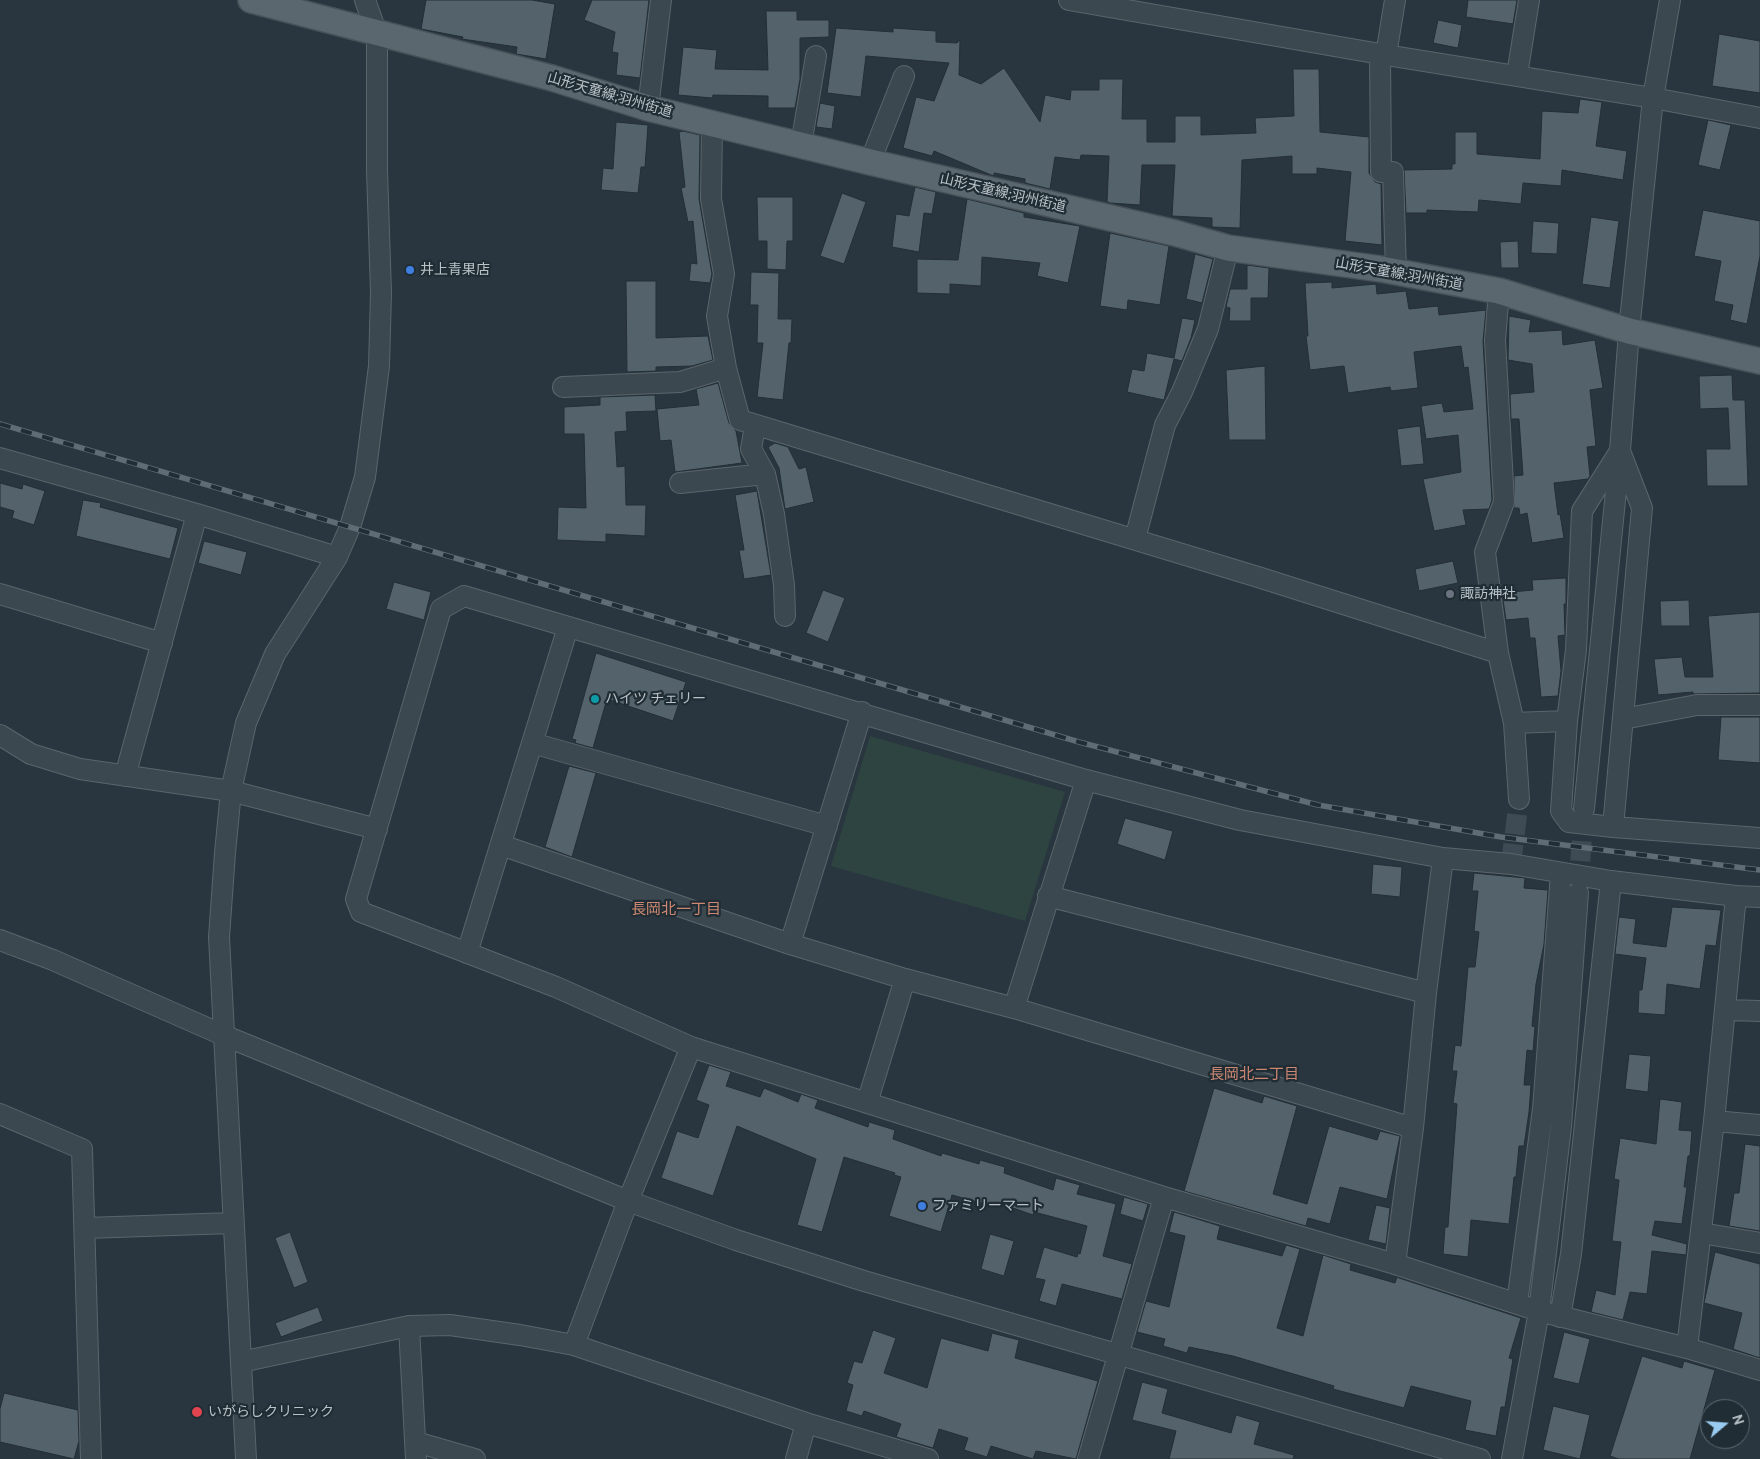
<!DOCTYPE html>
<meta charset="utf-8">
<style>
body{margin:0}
#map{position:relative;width:1760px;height:1459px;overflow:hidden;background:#29363f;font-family:Cabin,sans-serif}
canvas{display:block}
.north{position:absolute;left:1700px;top:1399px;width:50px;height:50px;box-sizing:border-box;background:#212d34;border:1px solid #5e6970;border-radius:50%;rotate:72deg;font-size:14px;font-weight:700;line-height:20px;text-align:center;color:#b9c2c9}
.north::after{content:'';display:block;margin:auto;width:18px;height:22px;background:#99caef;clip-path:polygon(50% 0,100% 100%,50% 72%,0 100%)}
</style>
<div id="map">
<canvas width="1760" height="1459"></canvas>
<div class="north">N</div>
</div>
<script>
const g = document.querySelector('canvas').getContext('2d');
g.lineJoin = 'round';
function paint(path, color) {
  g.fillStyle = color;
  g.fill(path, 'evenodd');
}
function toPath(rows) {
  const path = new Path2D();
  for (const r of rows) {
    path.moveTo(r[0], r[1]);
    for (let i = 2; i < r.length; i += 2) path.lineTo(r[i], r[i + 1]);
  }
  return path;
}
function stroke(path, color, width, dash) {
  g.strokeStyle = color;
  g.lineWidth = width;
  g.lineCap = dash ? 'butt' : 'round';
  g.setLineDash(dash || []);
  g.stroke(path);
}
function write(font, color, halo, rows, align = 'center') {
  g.font = font + ' Cabin,"Noto Sans JP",sans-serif';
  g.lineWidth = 4.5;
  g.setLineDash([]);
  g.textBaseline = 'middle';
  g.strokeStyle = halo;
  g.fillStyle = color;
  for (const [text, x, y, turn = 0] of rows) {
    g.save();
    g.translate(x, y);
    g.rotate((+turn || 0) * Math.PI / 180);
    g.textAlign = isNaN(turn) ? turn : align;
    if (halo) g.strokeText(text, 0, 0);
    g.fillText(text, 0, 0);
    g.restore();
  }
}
const green = toPath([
 [870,736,1065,792,1025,921,831,866]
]);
const building = toPath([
 [426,0,532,0,555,4,546,59,516,54,517,47,462,39,463,37,421,29,426,0],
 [592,0,649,0,640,78,616,75,618,53,612,52,615,32,584,20,592,0],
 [1468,0,1517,0,1513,24,1466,17,1468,0],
 [766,11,797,11,797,20,829,20,829,37,800,38,800,79,795,108,768,108,768,96,713,95,712,98,678,95,683,47,717,50,715,69,768,70,766,11],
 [1438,20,1462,25,1458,48,1433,43,1438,20],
 [836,28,893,32,893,28,936,31,936,42,957,43,960,40,959,75,981,84,1004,68,1040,122,1045,95,1070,100,1071,90,1099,90,1099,79,1123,79,1122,119,1147,119,1147,142,1175,142,1175,116,1201,116,1201,135,1256,133,1255,118,1294,116,1293,69,1319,69,1320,132,1369,137,1369,173,1375,182,1381,184,1382,245,1345,241,1351,172,1317,168,1317,174,1292,174,1292,156,1242,160,1240,228,1212,227,1212,218,1172,216,1175,165,1142,165,1140,205,1110,203,1107,202,1109,156,1081,155,1080,160,1055,157,1050,189,1025,183,1025,179,994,173,994,176,991,175,934,151,932,156,903,148,916,97,934,101,949,63,866,56,861,97,827,93,836,28],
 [1719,34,1760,41,1760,93,1712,86,1719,34],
 [1580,99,1602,102,1596,146,1627,151,1623,180,1562,170,1561,186,1523,183,1521,204,1479,200,1478,212,1427,210,1427,213,1406,213,1404,170,1452,169,1452,164,1455,164,1455,132,1477,132,1477,154,1540,159,1542,111,1578,113,1580,99],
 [820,103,835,106,832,129,816,127,820,103],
 [1708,120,1731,125,1720,170,1698,165,1708,120],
 [616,122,648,125,645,167,641,167,638,193,601,190,603,168,613,169,616,122],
 [683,131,700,135,699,199,712,274,710,283,689,281,691,263,697,264,693,221,688,222,681,188,685,187,679,132,683,131],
 [915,187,936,192,932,214,924,213,919,252,892,247,896,214,909,216,915,187],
 [842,193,866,202,844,264,820,256,842,193],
 [757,197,793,197,793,241,787,241,786,270,767,269,767,241,758,241,757,197],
 [967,199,1024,213,1024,217,1080,226,1068,283,1037,276,1040,263,982,257,981,286,950,284,950,294,917,293,917,259,958,260,967,199],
 [1703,210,1760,221,1760,256,1747,324,1730,320,1733,305,1714,301,1721,261,1694,256,1703,210],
 [1591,217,1619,221,1610,288,1582,284,1591,217],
 [1533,221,1559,223,1557,254,1531,253,1533,221],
 [1110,233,1169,246,1160,305,1128,300,1127,310,1100,306,1110,233],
 [1518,241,1519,268,1501,268,1500,242,1518,241],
 [1195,254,1213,259,1202,303,1186,299,1195,254],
 [1247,265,1269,268,1268,298,1251,298,1251,321,1229,321,1230,308,1226,307,1230,289,1247,289,1247,265],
 [751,272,779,273,778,319,792,319,791,343,789,343,783,400,757,397,763,343,757,343,758,305,750,305,751,272],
 [626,281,656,281,656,338,708,336,713,360,692,366,656,367,656,371,627,372,626,281],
 [1332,282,1332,288,1376,284,1377,294,1406,291,1409,309,1438,306,1439,315,1486,310,1483,341,1492,500,1489,509,1463,510,1466,525,1434,531,1423,479,1461,472,1458,435,1426,439,1421,406,1442,403,1444,412,1473,409,1468,367,1464,368,1461,346,1414,352,1418,388,1391,391,1390,387,1348,393,1344,366,1310,370,1306,336,1308,336,1305,283,1332,282],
 [1509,316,1531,320,1529,332,1562,330,1563,345,1595,340,1603,388,1590,390,1596,446,1587,447,1590,476,1588,479,1554,483,1558,515,1560,514,1564,538,1532,543,1527,513,1520,515,1519,508,1514,508,1514,476,1523,475,1519,419,1511,419,1510,394,1534,392,1532,364,1508,360,1509,316],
 [1182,318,1195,320,1191,338,1182,361,1174,359,1164,400,1127,392,1132,369,1144,371,1147,353,1174,358,1182,318],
 [1265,366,1266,440,1229,440,1226,370,1265,366],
 [1732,375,1733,400,1745,400,1748,486,1707,486,1706,449,1730,449,1728,408,1700,409,1699,376,1732,375],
 [718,383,729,423,736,431,742,463,675,472,671,440,660,441,657,409,699,405,696,389,718,383],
 [655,395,656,411,626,412,627,431,615,432,617,467,625,466,626,505,646,505,645,536,606,534,606,542,557,540,558,507,586,508,584,434,564,434,564,407,600,405,600,397,655,395],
 [1420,426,1424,464,1401,466,1397,429,1420,426],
 [775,443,788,447,799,469,806,467,814,502,785,509,779,468,768,447,775,443],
 [0,483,22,489,23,484,45,491,34,525,12,518,14,511,0,507,0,483],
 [757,491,771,575,744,579,739,550,744,550,735,495,757,491],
 [83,500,101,503,100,507,178,528,170,559,76,536,83,500],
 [204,541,247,552,241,575,198,563,204,541],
 [1453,561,1458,583,1419,591,1415,569,1453,561],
 [1566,578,1566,604,1564,604,1565,635,1558,636,1561,671,1558,696,1541,697,1535,638,1530,638,1528,618,1506,620,1502,593,1533,590,1532,580,1566,578],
 [394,582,431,592,424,620,386,609,394,582],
 [823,590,845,598,828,642,806,633,823,590],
 [1689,600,1690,626,1661,626,1660,601,1689,600],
 [1760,612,1760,693,1693,694,1693,692,1658,695,1654,659,1682,657,1685,677,1713,677,1708,616,1760,612],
 [596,653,686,682,673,721,607,699,593,748,575,743,576,740,572,739,596,653],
 [1721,717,1760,717,1760,763,1718,760,1721,717],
 [569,766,596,773,572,857,545,847,569,766],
 [1125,818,1173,831,1165,860,1117,844,1125,818],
 [1373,864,1402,867,1400,897,1371,894,1373,864],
 [1474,873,1525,878,1524,888,1548,890,1544,944,1536,984,1532,1026,1535,1027,1533,1051,1527,1050,1524,1085,1531,1085,1529,1112,1524,1146,1519,1146,1516,1177,1514,1177,1509,1224,1471,1220,1468,1257,1443,1254,1445,1227,1448,1227,1457,1104,1453,1103,1457,1071,1452,1071,1455,1045,1461,1046,1468,967,1475,967,1479,932,1474,931,1478,891,1472,891,1474,873],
 [1672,907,1721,910,1716,946,1706,945,1700,989,1667,984,1665,1015,1638,1013,1639,990,1642,990,1646,958,1615,954,1619,917,1636,919,1633,943,1666,947,1672,907],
 [1629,1054,1651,1056,1648,1092,1625,1089,1629,1054],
 [709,1065,731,1072,726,1086,760,1097,764,1088,798,1102,801,1094,818,1100,815,1108,868,1127,869,1122,895,1130,893,1139,941,1156,942,1153,979,1164,980,1160,1005,1167,1004,1173,1053,1190,1056,1178,1080,1185,1077,1194,1116,1204,1103,1256,1132,1264,1122,1299,1062,1284,1056,1306,1039,1301,1045,1280,1035,1278,1044,1247,1077,1257,1078,1253,1080,1254,1087,1226,1034,1212,1033,1215,996,1202,995,1207,952,1195,941,1232,889,1216,901,1177,894,1175,895,1173,844,1157,822,1232,797,1225,816,1159,737,1126,713,1196,661,1178,677,1131,698,1138,709,1105,696,1100,709,1065],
 [1214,1088,1262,1103,1264,1096,1297,1106,1273,1194,1307,1204,1329,1126,1377,1140,1380,1131,1400,1136,1387,1199,1340,1187,1330,1224,1308,1218,1306,1226,1184,1191,1214,1088],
 [1660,1099,1682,1102,1679,1130,1692,1131,1690,1156,1688,1156,1684,1187,1687,1187,1682,1224,1655,1221,1652,1235,1687,1244,1686,1255,1652,1251,1647,1294,1630,1292,1623,1320,1591,1312,1596,1290,1615,1295,1621,1242,1612,1241,1619,1180,1614,1179,1620,1138,1656,1144,1660,1099],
 [1745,1144,1760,1146,1760,1231,1729,1226,1734,1193,1739,1193,1745,1144],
 [1124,1197,1148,1204,1143,1221,1120,1214,1124,1197],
 [1376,1205,1390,1208,1386,1244,1368,1240,1376,1205],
 [1174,1212,1220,1226,1217,1239,1282,1256,1286,1245,1300,1249,1277,1328,1303,1336,1323,1255,1351,1264,1350,1270,1395,1283,1397,1277,1399,1278,1521,1318,1509,1358,1513,1359,1505,1407,1501,1407,1496,1436,1465,1430,1471,1401,1411,1386,1404,1408,1333,1389,1334,1386,1233,1356,1189,1347,1187,1353,1163,1346,1165,1339,1137,1332,1146,1301,1169,1307,1185,1236,1169,1232,1174,1212],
 [290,1232,308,1282,294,1288,275,1238,290,1232],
 [990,1234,1014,1241,1004,1276,981,1269,990,1234],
 [1715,1252,1760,1264,1760,1358,1733,1349,1742,1313,1704,1303,1715,1252],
 [318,1307,323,1321,281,1337,275,1323,318,1307],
 [873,1330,896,1338,884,1373,927,1388,941,1338,988,1351,992,1333,1019,1340,1015,1358,1098,1381,1076,1459,1036,1451,1033,1459,991,1446,987,1457,964,1450,968,1438,939,1429,933,1448,896,1437,901,1424,864,1411,862,1416,846,1411,853,1385,847,1383,854,1361,862,1363,873,1330],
 [1564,1332,1590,1339,1579,1384,1553,1378,1564,1332],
 [1642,1356,1682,1368,1684,1361,1715,1370,1690,1459,1619,1459,1610,1456,1642,1356],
 [1142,1382,1168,1389,1162,1413,1231,1433,1236,1415,1260,1422,1254,1444,1294,1455,1293,1459,1169,1459,1176,1431,1132,1420,1142,1382],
 [4,1393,78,1410,79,1441,74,1459,0,1442,0,1409,4,1393],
 [1553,1406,1590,1415,1580,1459,1543,1450,1553,1406]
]);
const minorTunnel = toPath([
 [1511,864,1519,799],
 [1578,891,1584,809]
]);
const minor = toPath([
 [1069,0,1386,55,1653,98,1760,118],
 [1380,54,1381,172,1393,172,1396,272],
 [1386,55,1395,0],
 [1517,75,1529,0],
 [648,108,661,0],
 [712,122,711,199,724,274,717,316,726,368,740,420,1258,577,1498,653],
 [801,145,816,56],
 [870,162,904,76],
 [1499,291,1495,340,1504,502,1485,552,1498,653,1514,723,1519,799],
 [563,387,680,382,726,368],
 [755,426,751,449,765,474,774,514,784,585,785,616],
 [1620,451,1642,508,1613,827,1569,822,1561,811,1567,721,1576,650,1582,511,1620,451],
 [0,458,197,514,125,776],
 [680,483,765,474],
 [197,514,337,557],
 [1135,539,1165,425,1182,392,1208,329,1228,248],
 [0,594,162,643],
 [1623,719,1697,705,1760,705],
 [1514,723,1567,721],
 [0,735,31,754,80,769,231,791,377,829],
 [532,743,827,826],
 [1086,780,1240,820,1443,858],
 [1584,809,1620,451,1629,331,1653,98,1670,0],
 [1613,827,1760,838],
 [501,845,790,944,905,979,1014,1008,1413,1128],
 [1048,896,1426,993],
 [1736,896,1760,897],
 [0,940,53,960,223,1035,628,1201,736,1240,864,1281,1480,1459],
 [790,944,862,712],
 [467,953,568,627],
 [1014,1008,1086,780,464,596,441,609,356,899,361,912,556,987,691,1047,1164,1197,1395,1264,1539,1311,1687,1348,1760,1370],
 [1726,1010,1760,1011],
 [867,1103,905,979],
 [0,1114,82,1149,91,1459],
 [1714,1121,1760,1125],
 [86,1228,232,1223],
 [1701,1233,1760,1243],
 [1395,1264,1413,1128,1426,993,1443,858,1511,864,1611,881,1736,896,1714,1121,1687,1348],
 [1517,1303,1543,1109,1561,873],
 [1560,1317,1571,1254,1611,881],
 [409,1326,416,1459],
 [574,1345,628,1201,691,1047],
 [241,1362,409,1326,450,1325,520,1335,574,1345,806,1423,928,1459],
 [416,1442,475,1459],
 [246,1459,219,937,225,853,231,791,246,723,275,654,337,557,350,527,365,477,379,366,381,293,377,170,377,34,365,0],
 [796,1459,806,1423],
 [1088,1459,1164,1197],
 [1512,1459,1539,1311,1561,1127,1578,893]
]);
const major = toPath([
 [251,0,552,78,648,108,870,162,1175,233,1228,248,1381,269,1499,291,1629,331,1760,361]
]);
const rail = toPath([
 [0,424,1079,742,1318,805,1501,837,1760,870]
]);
const markers = [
 [410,270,5,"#3f7fe0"],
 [1450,594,5,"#6b7280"],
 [595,699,5,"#0f9aa8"],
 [922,1206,5,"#3f7fe0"],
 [197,1412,6,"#e0444e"]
];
const streetNames = [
 ["山形天童線;羽州街道",610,95,16],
 ["山形天童線;羽州街道",1003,193,13],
 ["山形天童線;羽州街道",1399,274,10]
];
const poiNames = [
 ["井上青果店",420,270],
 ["諏訪神社",1460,594],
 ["ハイツ チェリー",605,699],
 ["ファミリーマート",932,1206],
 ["いがらしクリニック",208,1412]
];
const neighbourhoodNames = [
 ["長岡北一丁目",676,910],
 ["長岡北二丁目",1254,1075]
];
paint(green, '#2e4441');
paint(building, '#54636b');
stroke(building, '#232f36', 1);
stroke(minorTunnel, '#3f4b54', 20, [20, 10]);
stroke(minor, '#5a656c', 22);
stroke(major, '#465158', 28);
stroke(minor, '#3c484f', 20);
stroke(major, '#5b676f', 25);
stroke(rail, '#5f6c76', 5.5);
stroke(rail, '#212d34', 4, [11]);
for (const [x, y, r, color] of markers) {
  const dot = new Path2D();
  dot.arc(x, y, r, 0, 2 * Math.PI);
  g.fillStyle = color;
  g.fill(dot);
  stroke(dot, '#212d34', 2);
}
write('14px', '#b9c2c9', '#212d34', streetNames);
write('14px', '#b9c2c9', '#212d34', poiNames, 'left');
write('15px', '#cc8872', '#212d34', neighbourhoodNames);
</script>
